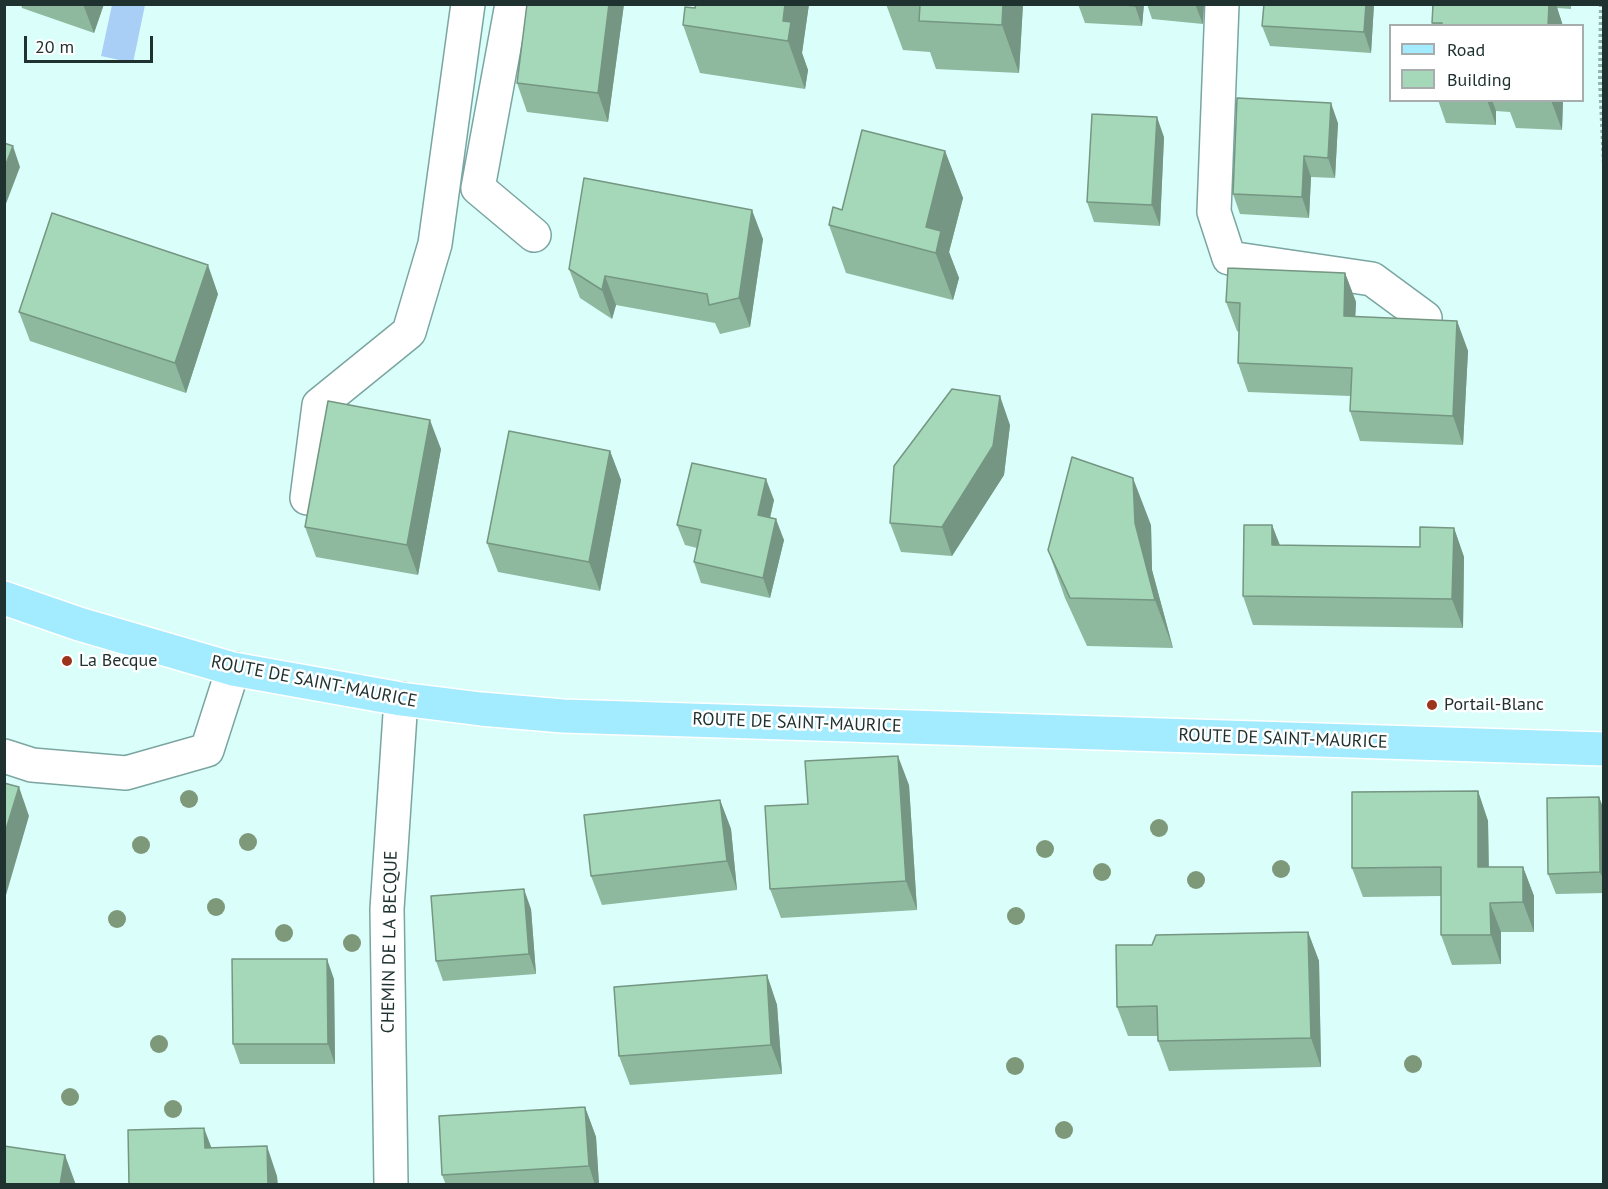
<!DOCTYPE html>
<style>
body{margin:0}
#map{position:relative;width:1608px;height:1189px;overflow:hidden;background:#dafefa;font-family:"PT Sans",sans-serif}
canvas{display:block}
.frame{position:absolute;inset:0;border:6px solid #203230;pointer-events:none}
.legend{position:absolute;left:1389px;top:24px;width:195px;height:78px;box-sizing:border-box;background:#fff;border:2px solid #a6adac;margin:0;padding:8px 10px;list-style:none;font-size:18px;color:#203230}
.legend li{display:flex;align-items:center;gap:12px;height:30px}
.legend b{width:30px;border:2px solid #a6adac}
.scale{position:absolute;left:24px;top:36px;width:129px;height:27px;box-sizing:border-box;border:3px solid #203230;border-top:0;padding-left:8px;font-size:18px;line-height:21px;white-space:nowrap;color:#203230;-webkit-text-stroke:4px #fff;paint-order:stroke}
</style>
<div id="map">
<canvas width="1608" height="1189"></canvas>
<div class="frame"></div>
<ul class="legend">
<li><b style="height:8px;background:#a3ebff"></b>Road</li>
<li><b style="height:16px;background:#a5d7b9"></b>Building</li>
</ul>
<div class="scale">20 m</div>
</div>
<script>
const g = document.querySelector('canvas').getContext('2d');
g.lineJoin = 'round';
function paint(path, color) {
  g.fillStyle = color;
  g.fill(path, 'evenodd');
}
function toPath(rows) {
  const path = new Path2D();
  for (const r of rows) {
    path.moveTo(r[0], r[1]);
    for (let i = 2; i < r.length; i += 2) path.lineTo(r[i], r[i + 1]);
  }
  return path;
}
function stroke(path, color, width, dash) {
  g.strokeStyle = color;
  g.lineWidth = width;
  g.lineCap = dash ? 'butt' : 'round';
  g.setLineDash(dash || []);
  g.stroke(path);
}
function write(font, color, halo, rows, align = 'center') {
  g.font = font + ' "PT Sans",sans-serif';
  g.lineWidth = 5;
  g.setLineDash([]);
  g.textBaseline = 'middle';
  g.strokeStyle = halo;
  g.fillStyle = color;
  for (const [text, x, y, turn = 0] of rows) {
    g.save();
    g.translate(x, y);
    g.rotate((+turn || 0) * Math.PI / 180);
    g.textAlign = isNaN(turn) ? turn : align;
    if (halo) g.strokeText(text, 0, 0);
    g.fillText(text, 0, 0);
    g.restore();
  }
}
const water = toPath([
 [112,5,145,5,133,63,101,56]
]);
const path = toPath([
 [1601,4,1600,81,1604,165]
]);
const minor = toPath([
 [512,4,478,188,534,235],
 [1222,4,1214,212,1229,258,1372,279,1425,318],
 [307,498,319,405,409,332,435,244,468,4],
 [4,756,32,765,126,773,207,750,233,669],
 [391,1184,387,909,401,699]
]);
const major = toPath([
 [4,598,79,624,233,669,401,699,481,709,563,716,1604,749]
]);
const trees = [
 [189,799],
 [1159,828],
 [248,842],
 [141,845],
 [1045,849],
 [1281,869],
 [1102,872],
 [1196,880],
 [216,907],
 [1016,916],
 [117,919],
 [284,933],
 [352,943],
 [159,1044],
 [1413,1064],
 [1015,1066],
 [70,1097],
 [173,1109],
 [1064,1130]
];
const wall = toPath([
 [21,4,104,4,94,33,22,8],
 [624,4,608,122,527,112,517,83],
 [696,4,809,4,802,53,808,70,805,89,700,73,683,25,695,8],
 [886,4,1023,4,1019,73,936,69,930,52,903,50],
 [1078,4,1144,4,1142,26,1085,23],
 [1147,4,1204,4,1203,24,1152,19],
 [1264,4,1374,4,1371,53,1270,46,1262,26],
 [1433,4,1571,4,1571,9,1557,8,1563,26,1433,26,1432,23],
 [1438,100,1563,100,1562,130,1516,128,1510,112,1496,111,1496,125,1446,123],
 [1338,123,1335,178,1311,177,1309,218,1240,214,1233,194],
 [1164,137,1160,226,1094,222,1087,202],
 [945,151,963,198,949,252,959,278,953,300,846,273,829,225,842,210],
 [763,239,750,327,720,334,715,323,616,305,612,319,580,298,569,269],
 [1345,273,1356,302,1355,317,1457,321,1468,351,1463,445,1360,441,1350,411,1350,396,1248,392,1238,363,1239,332,1237,331,1226,302],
 [218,294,186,393,30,341,19,312],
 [1010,425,1004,475,952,556,901,552,890,523],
 [441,449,418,575,316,557,305,527],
 [610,451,621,480,600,591,498,572,487,543],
 [774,500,770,518,784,540,770,598,701,583,694,562,697,548,685,545,677,525],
 [1151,525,1152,570,1173,648,1087,646,1065,598,1048,550],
 [1272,525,1280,545,1420,547,1454,528,1464,557,1463,628,1253,625,1243,596],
 [909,785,917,910,781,918,770,889,808,804],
 [1478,791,1488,821,1489,867,1523,867,1534,896,1534,932,1501,932,1501,964,1452,965,1441,935,1441,896,1363,897,1352,868],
 [1599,797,1604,810,1604,893,1556,894,1548,874],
 [720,800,731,829,737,890,602,905,591,876],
 [531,909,536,974,443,981,436,961],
 [1308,932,1319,961,1321,1067,1169,1071,1158,1041,1158,1036,1128,1036,1117,1007,1152,945],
 [767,975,777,1005,782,1074,630,1085,619,1056],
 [334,979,335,1064,240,1064,233,1044],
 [585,1107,596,1137,599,1185,446,1185,442,1175]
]);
const shadedWall = toPath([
 [83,4,104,4,94,33],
 [609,4,624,4,608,122,598,93],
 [785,4,809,4,802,53,808,70,805,89,788,41,783,21],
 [1003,4,1023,4,1019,73,1002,25],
 [1135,4,1144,4,1142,26,1135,6],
 [1195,4,1204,4,1203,24],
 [1366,4,1374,4,1371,53,1364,32],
 [1544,4,1556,4,1563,26,1548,26],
 [1487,100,1492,100,1496,111,1496,125],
 [1551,100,1563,100,1562,130],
 [1331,103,1338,123,1335,178,1328,158],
 [1157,117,1164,137,1160,226,1152,205],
 [13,146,20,167,4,209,4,169],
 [945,151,963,198,949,252,959,278,953,300,926,227],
 [1304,156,1311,177,1309,218,1302,197],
 [752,210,763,239,750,327,739,298],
 [208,265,218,294,186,393,175,363],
 [1345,273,1356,302,1354,345,1344,316],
 [605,276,616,305,612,319,602,290],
 [1457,321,1468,351,1463,445,1453,416],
 [1000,396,1010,425,1004,475,952,556,942,527],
 [430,420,441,449,418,575,407,545],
 [610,451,621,480,600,591,589,562],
 [1133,478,1151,525,1152,570,1173,648,1155,600,1135,523],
 [766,479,774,500,766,535,758,515],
 [776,519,784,540,770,598,763,578],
 [1272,525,1283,554,1272,545],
 [1454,528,1464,557,1463,628,1452,599],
 [898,756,909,785,917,910,906,881],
 [19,787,29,816,4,902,4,836],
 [1478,791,1488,821,1489,896,1478,867],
 [1599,797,1604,810,1604,881,1600,872],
 [720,800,731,829,737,890,727,861],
 [1523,867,1534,896,1534,932,1523,902],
 [524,889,531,909,536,974,529,954],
 [1490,903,1501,932,1501,964,1491,935],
 [1308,932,1319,961,1321,1067,1311,1038],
 [327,959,334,979,335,1064,328,1044],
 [767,975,777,1005,782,1074,771,1045],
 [585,1107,596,1137,599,1185,595,1185,589,1166],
 [204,1128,215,1157,205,1148],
 [267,1146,277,1176,278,1185,268,1185],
 [65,1155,76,1185,60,1185]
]);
const building = toPath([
 [527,4,609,4,598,93,517,83,527,4],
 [696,4,785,4,783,21,791,22,788,41,683,25,685,7,695,8,696,4],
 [918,4,1003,4,1002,25,919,21,920,5,918,4],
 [1113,4,1135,4,1135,6,1113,4],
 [1264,4,1366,4,1364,32,1262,26,1264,4],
 [1433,4,1549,4,1548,26,1442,26,1442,23,1432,23,1433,4],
 [1237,98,1331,103,1328,158,1304,156,1302,197,1233,194,1237,98],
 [1092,114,1157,117,1152,205,1087,202,1092,114],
 [862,130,945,151,926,227,941,231,936,253,829,225,833,207,842,210,862,130],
 [4,143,13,146,4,169,4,143],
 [584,178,752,210,739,298,709,305,707,294,605,276,602,290,569,269,584,178],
 [52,213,208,265,175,363,19,312,52,213],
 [1228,268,1345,273,1344,316,1457,321,1453,416,1350,411,1352,368,1238,363,1240,303,1226,302,1228,268],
 [952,389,1000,396,993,446,942,527,890,523,894,466,952,389],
 [328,401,430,420,407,545,305,527,328,401],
 [509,431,610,451,589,562,487,543,509,431],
 [1072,457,1133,478,1135,523,1155,600,1070,598,1048,550,1072,457],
 [692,463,766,479,758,515,776,519,763,578,694,562,701,530,677,525,692,463],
 [1244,525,1272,525,1272,545,1420,547,1420,527,1454,528,1452,599,1243,596,1244,525],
 [898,756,906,881,770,889,765,806,808,804,805,761,898,756],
 [4,783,19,787,4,836,4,783],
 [1478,791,1478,867,1523,867,1523,902,1490,903,1491,935,1441,935,1441,867,1352,868,1352,792,1478,791],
 [1599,797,1600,872,1548,874,1547,798,1599,797],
 [720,800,727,861,591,876,584,815,720,800],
 [524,889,529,954,436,961,431,896,524,889],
 [1308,932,1311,1038,1158,1041,1157,1006,1117,1007,1116,945,1152,945,1156,935,1308,932],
 [232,959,327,959,328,1044,233,1044,232,959],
 [767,975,771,1045,619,1056,614,987,767,975],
 [585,1107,589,1166,442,1175,439,1116,585,1107],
 [204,1128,205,1148,267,1146,268,1185,129,1185,128,1130,204,1128],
 [4,1146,65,1155,60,1185,4,1185,4,1146]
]);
const markers = [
 [67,661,6,"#9c331c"],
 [1432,705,6,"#9c331c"]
];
const poiNames = [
 ["La Becque",79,661],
 ["Portail-Blanc",1444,705]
];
const streetNames = [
 ["ROUTE DE SAINT-MAURICE",314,682,11],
 ["ROUTE DE SAINT-MAURICE",797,723,2],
 ["ROUTE DE SAINT-MAURICE",1283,739,2],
 ["CHEMIN DE LA BECQUE",390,942,-89]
];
paint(water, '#aacff6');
stroke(minor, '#7ba5a1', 36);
stroke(major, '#fff', 36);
stroke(path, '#94b1ae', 4, [3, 3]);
stroke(minor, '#fff', 33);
stroke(major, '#a3ebff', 33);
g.fillStyle = '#7e987a';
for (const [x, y] of trees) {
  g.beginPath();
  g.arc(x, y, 9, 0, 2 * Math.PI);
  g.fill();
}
paint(wall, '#8eb99f');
paint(shadedWall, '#749682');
paint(building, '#a5d7b9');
stroke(building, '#749682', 1.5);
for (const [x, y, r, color] of markers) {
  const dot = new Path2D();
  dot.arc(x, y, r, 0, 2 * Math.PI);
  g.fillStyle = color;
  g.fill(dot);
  stroke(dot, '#fff', 2);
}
write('18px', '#203230', '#fff', poiNames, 'left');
write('18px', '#203230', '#fff', streetNames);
</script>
